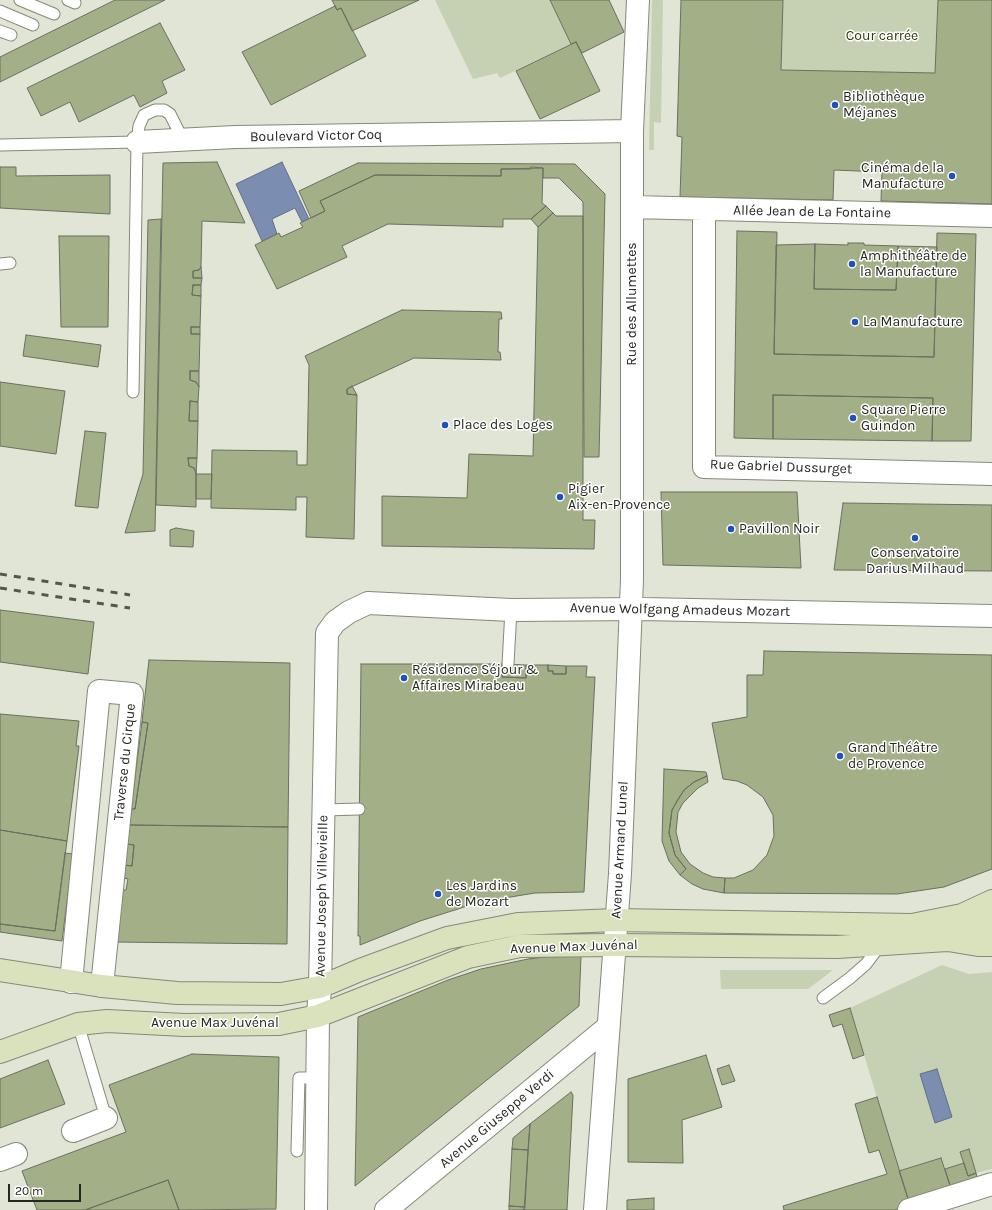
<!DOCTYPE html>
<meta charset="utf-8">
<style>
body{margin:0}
#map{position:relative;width:992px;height:1210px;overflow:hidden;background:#e0e5d5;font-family:Karla,sans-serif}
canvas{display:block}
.scale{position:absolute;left:8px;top:1184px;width:73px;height:18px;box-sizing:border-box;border:2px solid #252721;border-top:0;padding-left:5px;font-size:12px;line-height:14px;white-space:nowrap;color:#252721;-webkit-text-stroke:3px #fff;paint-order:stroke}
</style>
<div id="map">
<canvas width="992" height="1210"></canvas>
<div class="scale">20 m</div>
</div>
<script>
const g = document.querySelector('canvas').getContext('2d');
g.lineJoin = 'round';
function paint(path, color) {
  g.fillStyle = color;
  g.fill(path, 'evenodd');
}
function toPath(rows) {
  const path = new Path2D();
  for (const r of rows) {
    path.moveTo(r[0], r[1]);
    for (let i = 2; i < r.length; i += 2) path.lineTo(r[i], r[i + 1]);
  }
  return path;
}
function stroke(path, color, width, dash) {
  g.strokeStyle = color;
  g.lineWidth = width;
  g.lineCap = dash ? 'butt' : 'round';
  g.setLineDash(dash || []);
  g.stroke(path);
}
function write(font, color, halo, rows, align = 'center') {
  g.font = font + ' Karla,sans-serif';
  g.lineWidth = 3;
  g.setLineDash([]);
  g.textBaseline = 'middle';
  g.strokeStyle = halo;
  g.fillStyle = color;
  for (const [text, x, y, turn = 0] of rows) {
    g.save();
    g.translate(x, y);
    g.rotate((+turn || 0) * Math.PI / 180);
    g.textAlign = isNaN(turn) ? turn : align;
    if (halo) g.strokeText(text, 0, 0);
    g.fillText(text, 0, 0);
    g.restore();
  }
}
const green = toPath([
 [435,0,550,0,571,44,500,78,497,73,473,79],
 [652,0,663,0,661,123,654,122,654,150,649,150],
 [783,0,938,0,935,73,781,70],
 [942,965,969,974,992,972,992,1169,976,1173,969,1149,960,1152,964,1163,945,1169,941,1158,899,1171,850,1008],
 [720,970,833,970,808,989,721,989]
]);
const water = toPath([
 [282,162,309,219,302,222,295,208,272,219,277,234,262,241,236,184,282,162],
 [937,1069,952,1117,935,1123,920,1074,937,1069]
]);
const building = toPath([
 [115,0,165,0,0,82,0,57,115,0],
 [332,0,419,0,352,31,341,8,337,10,332,0],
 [550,0,609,0,624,32,582,53,576,42,571,44,550,0],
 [681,0,783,0,781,70,935,73,938,0,992,0,992,204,881,201,882,172,834,170,833,200,680,197,682,137,677,136,681,0],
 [335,6,337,10,341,8,366,56,271,105,242,52,335,6],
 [160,23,185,70,162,81,167,93,140,107,134,95,79,122,70,102,41,116,27,88,160,23],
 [576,42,600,91,540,119,516,71,576,42],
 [217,162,245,223,202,221,201,267,199,270,193,271,193,278,202,278,201,285,193,285,192,295,201,296,200,327,191,327,191,334,200,334,199,371,190,371,190,380,196,382,199,387,198,402,190,401,189,421,198,421,197,458,188,458,189,466,194,468,196,471,196,507,156,505,163,163,217,162],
 [358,163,575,164,605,194,599,457,584,457,583,202,559,178,543,178,543,168,501,169,501,176,375,175,320,201,325,211,311,218,299,191,358,163],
 [0,167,16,167,16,176,110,175,110,214,0,208,0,167],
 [531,167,543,168,542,203,546,206,531,219,503,219,503,227,388,224,342,246,347,257,277,289,255,245,279,233,281,237,303,227,300,223,325,211,320,201,375,175,501,176,501,169,531,169,531,167],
 [546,206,553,213,538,227,531,219,546,206],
 [553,213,556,216,583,216,583,520,595,520,594,549,382,546,382,496,467,498,469,454,533,456,538,227,553,213],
 [161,219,155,531,125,533,143,474,148,220,161,219],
 [737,231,777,232,774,354,934,357,937,233,976,234,971,441,932,441,933,398,773,395,773,439,734,438,737,231],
 [59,236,109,236,108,327,61,327,59,236],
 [848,243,864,243,864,245,898,246,896,290,814,289,815,244,848,245,848,243],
 [815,244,814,289,896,290,898,246,937,247,934,357,774,354,776,245,815,244],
 [201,267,202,278,193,278,193,271,199,270,201,267],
 [193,285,201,285,201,296,192,295,193,285],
 [402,310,501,312,502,319,499,319,498,352,500,352,501,360,414,358,347,389,347,394,357,395,354,539,306,537,307,497,296,497,296,510,211,508,212,450,297,451,297,465,307,465,309,365,305,356,402,310],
 [191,327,200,327,200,334,191,334,191,327],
 [26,335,101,345,98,367,23,356,26,335],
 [190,371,199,371,199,387,196,382,190,380,190,371],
 [0,382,65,391,56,454,0,446,0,382],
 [352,386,357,395,347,394,347,389,352,386],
 [773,395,933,398,932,441,773,439,773,395],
 [190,401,198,402,198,421,189,421,190,401],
 [85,431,106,433,98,508,75,506,85,431],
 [188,458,197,458,196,474,194,468,189,466,188,458],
 [196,474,212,474,211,499,196,499,196,474],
 [661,492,797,492,801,568,663,565,661,492],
 [843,503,992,505,992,571,834,570,843,503],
 [176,528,194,531,193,547,170,546,170,530,176,528],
 [0,610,94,622,88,674,0,662,0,610],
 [764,651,992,655,992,869,944,887,897,894,724,893,725,878,734,878,753,870,767,855,774,836,773,815,763,797,747,785,737,781,723,779,712,723,747,717,747,675,763,675,764,651],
 [149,660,290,663,288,827,129,825,131,809,135,809,148,723,142,722,149,660],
 [361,664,502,664,502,677,526,678,526,665,548,665,548,671,553,671,553,674,566,674,566,666,587,666,586,677,595,677,584,892,535,893,480,902,420,921,360,945,360,936,358,936,361,664],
 [502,664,526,665,526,678,502,677,502,664],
 [548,665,566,666,566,674,553,674,553,671,548,671,548,665],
 [0,714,79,721,76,746,79,746,67,841,0,830,0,714],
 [142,722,148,723,135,809,131,809,142,722],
 [664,769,706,772,707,776,694,782,684,790,672,810,669,833,675,855,686,869,680,875,669,861,662,841,664,769],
 [707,776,708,782,698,788,683,803,678,812,676,832,681,852,690,864,703,873,713,877,725,878,724,893,703,889,692,884,680,875,686,869,675,855,669,833,672,810,678,799,684,790,694,782,707,776],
 [129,825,288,827,287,944,115,942,121,890,126,890,128,879,123,878,124,865,132,866,134,845,127,844,129,825],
 [0,830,67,841,55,931,0,924,0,830],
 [127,844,134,845,132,866,124,865,127,844],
 [65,853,73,854,62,941,0,932,0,924,55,931,65,853],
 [553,956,581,956,579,1006,355,1186,358,1017,448,980,481,969,528,959,553,956],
 [850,1008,864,1055,853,1059,842,1024,833,1027,829,1015,850,1008],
 [192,1054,279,1057,276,1209,179,1210,168,1180,85,1210,37,1210,22,1171,126,1132,109,1085,192,1054],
 [706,1055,722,1107,682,1120,683,1163,628,1162,628,1079,706,1055],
 [48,1060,65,1104,0,1128,0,1079,48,1060],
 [729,1065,735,1081,722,1085,717,1069,729,1065],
 [571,1092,573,1095,567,1210,524,1210,530,1124,571,1092],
 [877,1097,910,1205,895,1210,784,1210,783,1206,887,1174,879,1150,869,1153,855,1104,877,1097],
 [530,1124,528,1150,512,1149,513,1138,530,1124],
 [512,1149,528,1150,525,1207,509,1206,512,1149],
 [969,1149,976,1173,968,1176,960,1152,969,1149],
 [941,1158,952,1192,910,1205,899,1171,941,1158],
 [964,1163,968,1176,976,1173,979,1184,952,1192,945,1169,964,1163],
 [168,1180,179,1210,85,1210,104,1203,168,1180],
 [654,1198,654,1210,627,1210,627,1200,654,1198],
 [509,1206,525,1207,524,1210,509,1210,509,1206]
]);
const lane = toPath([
 [20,0,54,14],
 [68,0,75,3],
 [0,11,33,25],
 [0,31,11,35],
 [0,145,137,142],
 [0,264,10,263],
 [133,392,137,142,139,126,144,115,155,110,164,110,170,114,183,140],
 [508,664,511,610],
 [324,810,359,809],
 [823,998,850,978,866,964,881,944],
 [78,1024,106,1118],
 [297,1151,299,1078,318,1078]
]);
const street = toPath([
 [137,142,235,137,632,131],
 [633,207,992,216],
 [704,210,704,467,992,474],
 [71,982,99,691,132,694,102,986],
 [73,1131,106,1118],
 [0,1160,16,1154],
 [316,1210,318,1016,320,987,327,633,335,622,349,612,368,603,511,610,643,609,992,616],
 [386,1210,608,1027],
 [595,1210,620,874,632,580,632,131,638,0],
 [909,1210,992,1184]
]);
const secondary = toPath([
 [948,940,978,945,992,945],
 [0,970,102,986,177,993,281,994,320,987,360,970,447,938,518,924,616,920,912,925,962,915,992,901],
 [0,1052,78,1024,107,1021,184,1025,279,1024,318,1016,468,957,520,946,615,945,837,947,947,940,992,923]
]);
const rail = toPath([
 [0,574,130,595],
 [0,588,130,608]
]);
const markers = [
 [835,105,4,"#1f50bd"],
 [952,176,4,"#1f50bd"],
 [852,264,4,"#1f50bd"],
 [855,322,4,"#1f50bd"],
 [853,418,4,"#1f50bd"],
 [445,425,4,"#1f50bd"],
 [560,497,4,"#1f50bd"],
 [731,529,4,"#1f50bd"],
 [915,538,4,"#1f50bd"],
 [404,678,4,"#1f50bd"],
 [840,756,4,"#1f50bd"],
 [438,894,4,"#1f50bd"]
];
const parkNames = [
 ["Cour carrée",882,36]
];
const poiNames = [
 ["Bibliothèque",843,97],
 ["Méjanes",843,113],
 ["Cinéma de la",944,168,"right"],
 ["Manufacture",944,184,"right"],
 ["Amphithéâtre de",860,256],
 ["la Manufacture",860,272],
 ["La Manufacture",863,322],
 ["Square Pierre",861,410],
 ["Guindon",861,426],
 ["Place des Loges",453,425],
 ["Pigier",568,489],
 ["Aix-en-Provence",568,505],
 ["Pavillon Noir",739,529],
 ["Conservatoire",915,553,"center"],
 ["Darius Milhaud",915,569,"center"],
 ["Résidence Séjour &",412,670],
 ["Affaires Mirabeau",412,686],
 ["Grand Théâtre",848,748],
 ["de Provence",848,764],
 ["Les Jardins",446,886],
 ["de Mozart",446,902]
];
const streetNames = [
 ["Boulevard Victor Coq",316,136,-1],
 ["Allée Jean de La Fontaine",812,212,1],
 ["Rue des Allumettes",632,304,-90],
 ["Rue Gabriel Dussurget",781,467,2],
 ["Avenue Wolfgang Amadeus Mozart",680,610,1],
 ["Traverse du Cirque",125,762,-84],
 ["Avenue Armand Lunel",620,850,-87],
 ["Avenue Joseph Villevieille",322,896,-89],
 ["Avenue Max Juvénal",574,947,-2],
 ["Avenue Max Juvénal",215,1023],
 ["Avenue Giuseppe Verdi",497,1119,-40]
];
paint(green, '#c6d0b2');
paint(water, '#7b8eb2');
stroke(water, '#616f86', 1);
paint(building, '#a3b087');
stroke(building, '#6a6f61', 1);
stroke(lane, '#84897a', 13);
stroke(street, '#84897a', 24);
stroke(secondary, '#84897a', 24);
stroke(lane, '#fff', 11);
stroke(street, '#fff', 22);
stroke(secondary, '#dae2bd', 22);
stroke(rail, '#54574e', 3, [7, 7]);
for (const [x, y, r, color] of markers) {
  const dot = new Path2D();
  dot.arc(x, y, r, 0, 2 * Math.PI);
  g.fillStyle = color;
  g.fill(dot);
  stroke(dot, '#fff', 1.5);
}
write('14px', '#2f3a09', '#fff', parkNames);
write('14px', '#252721', '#fff', poiNames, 'left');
write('14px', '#252721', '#fff', streetNames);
</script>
